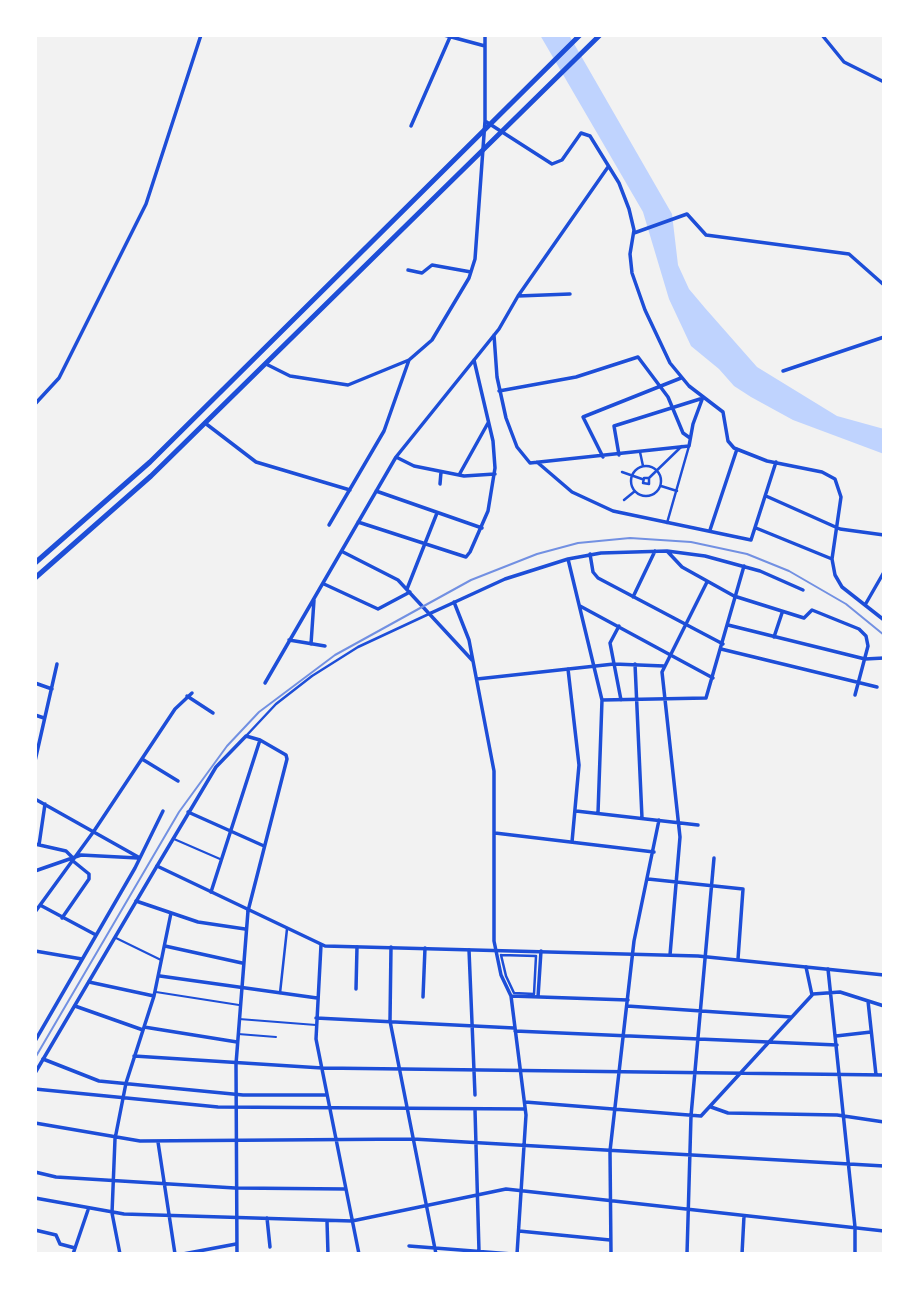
<!DOCTYPE html>
<style>
body{margin:0}
#map{position:relative;width:919px;height:1289px;overflow:hidden;background:#f2f2f2;font-family:"DejaVu Sans",sans-serif}
canvas{display:block}
.frame{position:absolute;inset:0;border:37px solid #fff;pointer-events:none}
</style>
<div id="map">
<canvas width="919" height="1289"></canvas>
<div class="frame"></div>
</div>
<script>
const g = document.querySelector('canvas').getContext('2d');
g.lineJoin = 'round';
function paint(path, color) {
  g.fillStyle = color;
  g.fill(path, 'evenodd');
}
function toPath(rows) {
  const path = new Path2D();
  for (const r of rows) {
    if (r.length === 3) {
      path.moveTo(r[0] + r[2], r[1]);
      path.arc(r[0], r[1], r[2], 0, 2 * Math.PI);
      continue;
    }
    path.moveTo(r[0], r[1]);
    for (let i = 2; i < r.length; i += 2) path.lineTo(r[i], r[i + 1]);
  }
  return path;
}
function stroke(path, color, width, dash) {
  g.strokeStyle = color;
  g.lineWidth = width;
  g.lineCap = dash ? 'butt' : 'round';
  g.setLineDash(dash || []);
  g.stroke(path);
}
const water = toPath([
 [540,35,569,35,672,214,678,265,689,289,705,308,757,367,837,416,884,429,884,454,793,420,751,397,734,386,719,369,691,346,669,299,643,212]
]);
const service = toPath([
 [174,839,220,859],
 [116,938,161,960],
 [156,992,239,1005],
 [239,1019,316,1025],
 [238,1034,276,1037]
]);
const pedestrian = toPath([
 [640,452,643,466],
 [646,481,15],
 [622,472,642,479],
 [649,478,649,484,643,483,644,478,649,478,682,446],
 [661,486,677,491],
 [624,500,635,491],
 [667,523,689,446],
 [246,736,276,704,312,676,358,647,431,613],
 [501,955,536,956,534,994,514,993,506,976,501,955],
 [280,993,287,929]
]);
const minor = toPath([
 [444,35,485,46],
 [822,35,844,62,884,82],
 [485,121,552,164,562,160,581,133,590,136,619,183,629,209,634,230,630,254,632,273,645,310,670,363,689,386,723,412,728,441,734,448,767,461,822,472,835,479,841,497,832,559,835,575,842,587,884,620],
 [411,126,450,37],
 [634,233,687,214,706,235,849,254,884,285],
 [408,270,422,273,432,265,471,272],
 [518,296,570,294],
 [494,335,497,377,506,418,517,447,530,463,689,446,693,424,703,397],
 [266,364,290,376,348,385,409,360,432,340,469,278,475,259,485,121,485,35],
 [783,371,884,337],
 [499,391,576,377,638,357,668,397,683,433,690,438],
 [35,404,59,378,146,204,201,35],
 [205,423,256,462,350,490],
 [619,455,614,426,700,399],
 [396,457,414,466,464,476,495,474],
 [603,457,583,417,681,378],
 [537,462,572,492,613,511,751,540,776,462],
 [459,475,488,423],
 [440,484,441,472],
 [376,491,482,528],
 [766,496,840,529,884,535],
 [358,522,466,557,470,552,488,511,495,468,493,441,474,360],
 [329,525,384,431,409,360],
 [756,528,832,559],
 [710,530,737,449],
 [667,551,682,567,734,596,804,618,812,610,859,629,866,636,868,646,855,695],
 [343,552,398,580,472,660],
 [590,554,593,572,598,578,723,644],
 [568,559,602,700,598,813],
 [324,584,378,609,410,592],
 [407,589,437,513],
 [633,597,655,551],
 [454,602,469,640,494,771,494,941,501,975,511,996,526,1115,517,1254],
 [865,605,884,572],
 [580,606,713,678],
 [431,613,505,579,568,559,601,553,667,551,705,556,760,571,803,590],
 [728,625,865,659,884,658],
 [619,626,610,643,621,700],
 [774,637,782,613],
 [289,640,325,646],
 [311,644,314,600],
 [721,649,877,687],
 [635,664,642,818],
 [568,669,579,765,572,842],
 [477,679,614,664,664,666],
 [35,683,52,689],
 [265,683,396,457,499,329,518,296,608,167],
 [187,696,213,713],
 [602,700,706,698,744,566],
 [35,715,44,718],
 [142,759,178,781],
 [35,761,57,664],
 [35,799,140,858],
 [576,811,698,825],
 [188,812,264,846],
 [495,833,654,852],
 [35,844,66,851,72,857],
 [39,845,45,804],
 [157,866,216,767,246,736,260,740,286,755,287,759,248,911],
 [35,871,81,855,138,858],
 [648,879,743,889,738,959],
 [211,892,260,740],
 [136,901,198,922,245,929],
 [40,905,96,935],
 [35,912,94,831,175,709,192,693],
 [62,918,89,879,89,874,73,861],
 [321,945,316,1039,359,1254],
 [165,946,242,963],
 [391,947,390,1021,436,1254],
 [469,950,475,1095],
 [35,951,82,959],
 [670,955,680,837,662,672,707,582],
 [806,967,812,995],
 [828,969,855,1227,855,1254],
 [160,976,317,998],
 [89,982,154,996],
 [356,989,357,947],
 [511,996,628,1000],
 [423,997,425,948],
 [538,997,541,951],
 [868,1001,876,1075],
 [75,1006,143,1030],
 [627,1006,791,1017],
 [316,1018,514,1028],
 [144,1027,237,1042],
 [515,1031,837,1045],
 [836,1036,871,1032],
 [35,1041,135,868,163,811],
 [134,1056,322,1068,884,1075],
 [43,1059,99,1081,243,1095,327,1095],
 [35,1089,218,1107,525,1109],
 [525,1102,701,1116,813,994,840,992,884,1006],
 [711,1107,728,1113,837,1115,884,1122],
 [475,1110,479,1251],
 [35,1123,140,1141,413,1139,884,1166],
 [158,1142,175,1254],
 [35,1172,56,1177,235,1188,346,1189],
 [35,1198,124,1214,352,1221,506,1189,884,1231],
 [267,1218,270,1247],
 [327,1221,328,1254],
 [35,1230,56,1235,60,1244,75,1248],
 [519,1231,610,1240],
 [409,1246,512,1254],
 [73,1254,88,1210],
 [120,1254,112,1213,115,1139,126,1083,154,996,171,913],
 [183,1254,236,1244],
 [611,1254,610,1151,634,941,659,820],
 [687,1254,691,1116,714,858],
 [742,1254,744,1216]
]);
const tertiary = toPath([
 [35,1073,157,866,325,946,698,956,884,975],
 [237,1254,236,1064,248,911]
]);
const primary = toPath([
 [35,563,150,462,580,35],
 [35,578,151,476,600,35]
]);
const rail = toPath([
 [35,1058,179,812,227,746,259,712,335,655,471,580,537,554,578,543,630,538,691,542,747,554,789,571,846,604,884,635]
]);
paint(water, '#bfd3fe');
stroke(service, '#1d4ed8', 2);
stroke(pedestrian, '#1d4ed8', 2.5);
stroke(minor, '#1d4ed8', 3.5);
stroke(tertiary, '#1d4ed8', 3.5);
stroke(primary, '#1d4ed8', 5);
stroke(rail, '#7290e2', 2);
</script>
